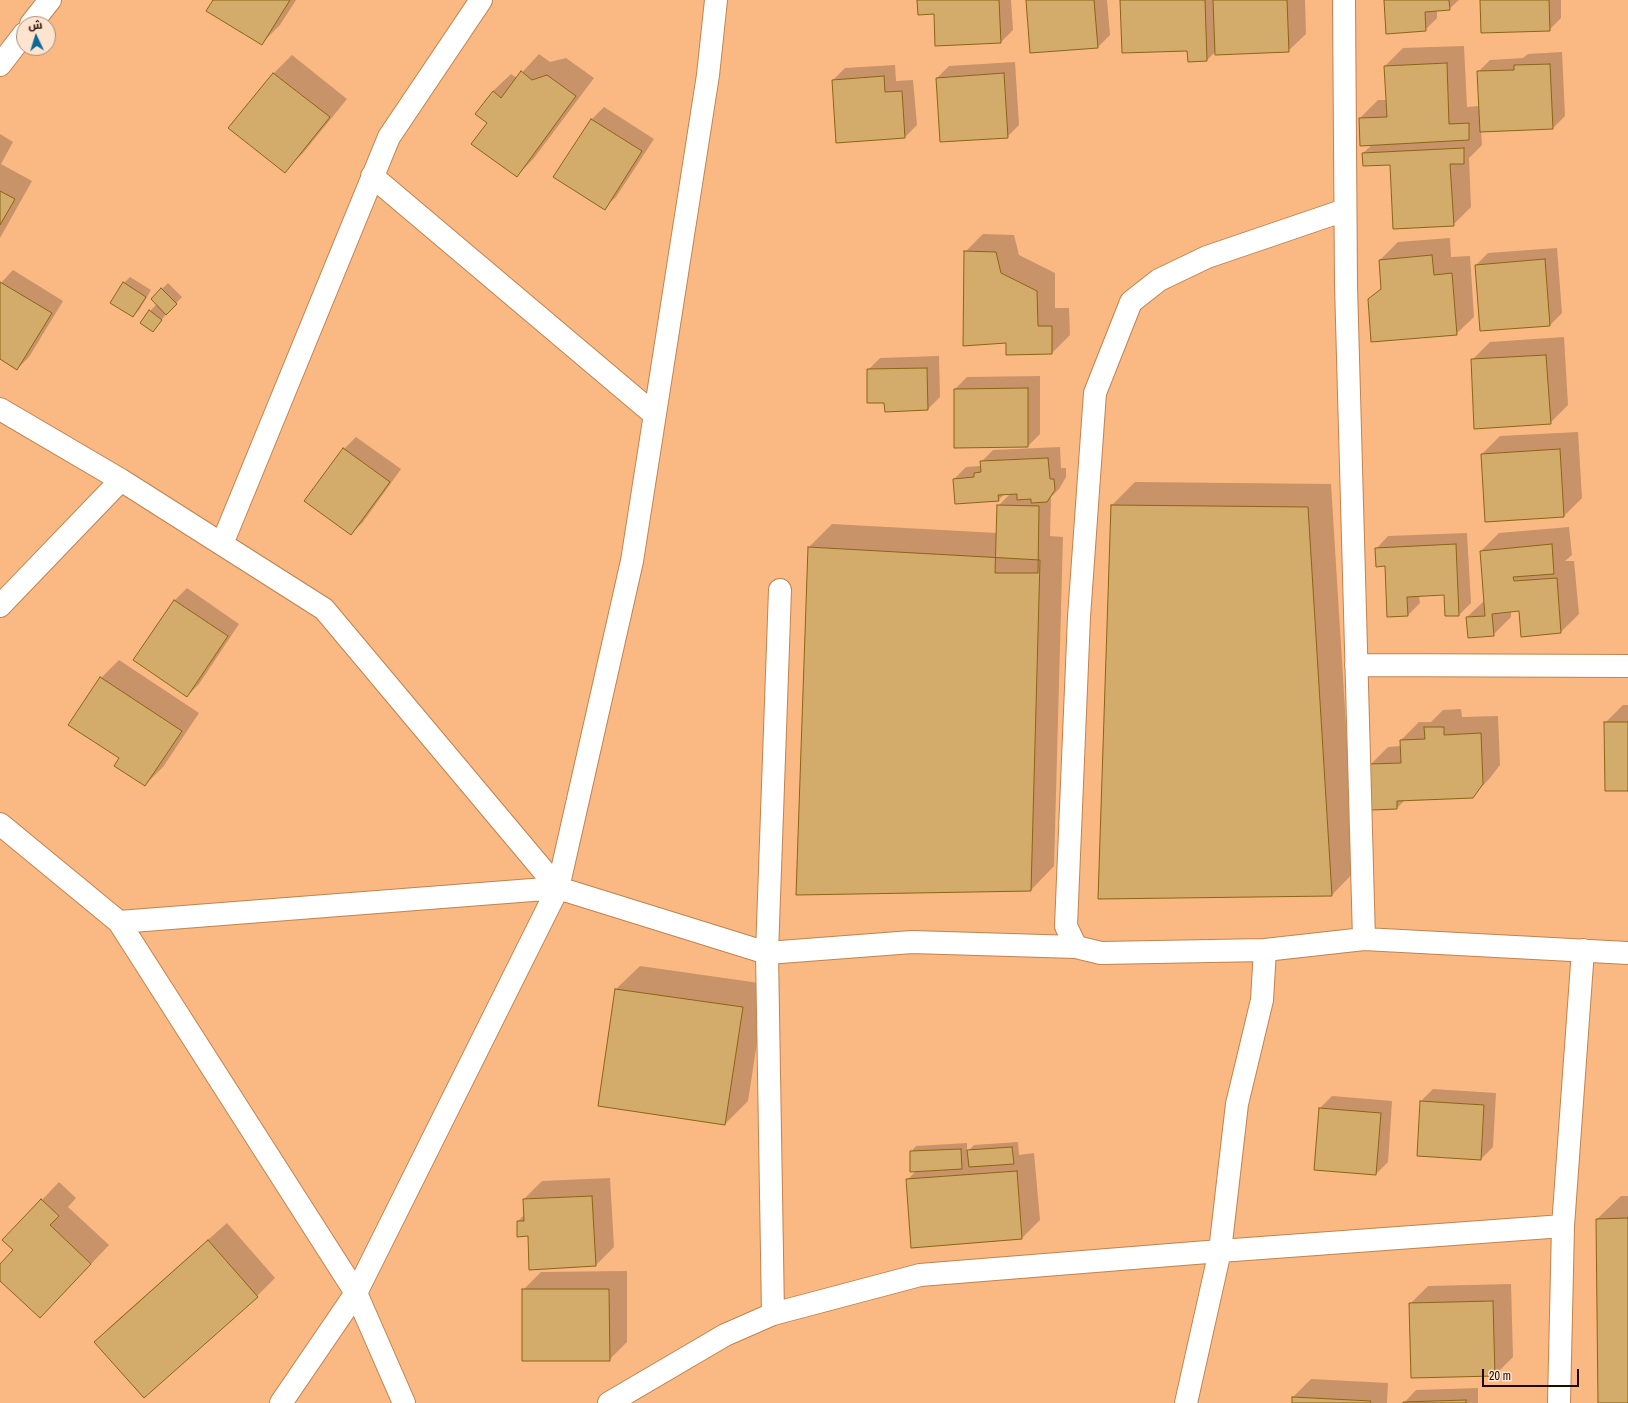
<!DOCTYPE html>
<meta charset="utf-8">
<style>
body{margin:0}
#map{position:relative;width:1628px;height:1403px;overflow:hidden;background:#fab883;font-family:"Archivo Narrow",Cairo,sans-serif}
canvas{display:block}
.north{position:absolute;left:16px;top:16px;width:40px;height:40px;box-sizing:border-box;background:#fee3ce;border:1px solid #a58c7c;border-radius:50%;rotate:356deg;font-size:11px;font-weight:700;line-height:16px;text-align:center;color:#200a00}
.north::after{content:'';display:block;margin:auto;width:14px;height:18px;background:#0a6897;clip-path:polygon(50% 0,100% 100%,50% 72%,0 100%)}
.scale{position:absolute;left:1482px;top:1369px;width:97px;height:18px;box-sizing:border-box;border:2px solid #200a00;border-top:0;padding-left:5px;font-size:12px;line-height:14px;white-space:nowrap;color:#200a00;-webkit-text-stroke:3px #fee3ce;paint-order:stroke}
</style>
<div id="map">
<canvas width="1628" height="1403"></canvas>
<div class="north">ش</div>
<div class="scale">20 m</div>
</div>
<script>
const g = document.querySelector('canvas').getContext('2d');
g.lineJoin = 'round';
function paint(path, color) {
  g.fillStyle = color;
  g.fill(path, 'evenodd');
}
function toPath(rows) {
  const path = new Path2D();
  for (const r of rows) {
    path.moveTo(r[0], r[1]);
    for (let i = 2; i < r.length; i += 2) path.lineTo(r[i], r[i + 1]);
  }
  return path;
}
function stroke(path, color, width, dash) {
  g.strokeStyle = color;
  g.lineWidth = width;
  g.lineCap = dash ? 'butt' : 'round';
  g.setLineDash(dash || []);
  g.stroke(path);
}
const shadow = toPath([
 [214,0,296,0,280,25,262,43],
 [918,0,1011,0,1013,30,1001,42,935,13],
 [1027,0,1107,0,1110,35,1098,47],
 [1121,0,1305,0,1306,34,1288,51,1216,51,1207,60,1188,50],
 [1385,0,1459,0,1449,9,1437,10,1437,18,1425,30],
 [1481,0,1561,0,1561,18,1549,30],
 [1464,46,1467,107,1479,106,1478,72,1490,60,1523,58,1528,54,1562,52,1565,116,1553,128,1481,131,1482,145,1469,158,1471,207,1453,225,1391,164,1363,153,1373,144,1360,118,1378,100,1387,100,1385,66,1403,48],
 [539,54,550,62,566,58,594,78,534,158,517,176,489,122,493,91,511,74,517,78],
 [292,55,347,99,303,153,285,171,230,128,274,73],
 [1015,62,1019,125,1007,137,937,78,949,66],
 [895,65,896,81,913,80,917,125,905,137,833,80,845,68],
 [604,107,654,139,616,197,604,208,555,177,592,119],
 [0,134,13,142,1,164,32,181,0,238],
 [983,234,1014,235,1019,255,1055,273,1055,308,1069,308,1070,335,1052,353,1007,342,965,252],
 [1450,238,1451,257,1470,256,1474,317,1456,334,1369,300,1382,287,1380,260,1398,242],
 [1557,248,1562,313,1550,325,1476,265,1488,253],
 [13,270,63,301,29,357,17,369,0,358,0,284],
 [130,277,151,290,139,310,133,316,112,303,124,283],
 [168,283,182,297,167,313,153,331,150,311,157,304,152,299],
 [1564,337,1568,405,1550,423,1472,360,1490,342],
 [939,356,940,397,928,409,885,402,868,370,880,358],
 [1040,376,1040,434,1028,446,955,447,955,389,967,377],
 [1578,432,1582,498,1564,516,1486,521,1482,454,1500,436],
 [356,437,401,469,363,522,351,534,306,501,344,449],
 [1060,447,1061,468,1066,468,1066,477,1059,489,1051,497,1050,536,1063,537,1054,866,1031,890,809,547,832,524,997,533,998,506,1010,494,1005,494,998,500,954,479,966,467,981,466,981,462,993,450],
 [1135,482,1331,484,1355,871,1332,895,1112,505],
 [1569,527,1572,555,1565,561,1574,561,1579,614,1561,632,1519,610,1511,611,1511,617,1493,635,1467,617,1485,600,1481,551,1499,533],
 [1467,533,1471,603,1459,615,1446,615,1445,594,1419,596,1420,603,1408,615,1385,565,1376,549,1388,536],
 [187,588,239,624,199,684,187,696,134,660,175,600],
 [119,660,199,713,163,767,145,785,121,758,101,678],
 [1623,705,1628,705,1628,790,1605,723],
 [1461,709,1462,717,1498,716,1500,765,1490,778,1472,797,1406,799,1397,808,1370,765,1388,747,1401,746,1401,740,1419,722,1431,722,1443,710],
 [640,966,766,984,748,1101,725,1124,616,989],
 [1433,1089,1496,1093,1493,1147,1481,1159,1421,1101],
 [1332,1096,1392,1101,1388,1162,1376,1174,1320,1108],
 [1018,1142,1019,1155,1034,1153,1040,1220,1022,1238,907,1180,916,1171,911,1152,916,1146,967,1143,967,1152,974,1145],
 [610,1178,614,1247,596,1265,518,1221,524,1215,524,1199,542,1181],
 [59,1182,76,1198,68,1207,109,1245,58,1299,0,1280,0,1265,14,1250,42,1200],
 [1621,1196,1628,1196,1628,1403,1599,1403,1597,1219],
 [227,1223,275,1278,257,1296,144,1396,95,1342,113,1324],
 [627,1271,627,1342,609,1360,523,1290,541,1272],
 [1511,1284,1513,1357,1495,1375,1410,1304,1428,1286],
 [1311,1379,1388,1383,1387,1403,1293,1403,1293,1397],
 [1478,1388,1478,1403,1404,1403,1416,1390]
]);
const building = toPath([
 [213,0,290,0,262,45,206,11,213,0],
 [917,0,999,0,1001,43,935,46,934,14,918,15,917,0],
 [1026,0,1094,0,1098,48,1030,53,1026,0],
 [1120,0,1205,0,1207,61,1188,62,1187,51,1122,53,1120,0],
 [1213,0,1287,0,1289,52,1215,55,1213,0],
 [1384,0,1449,0,1450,10,1425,12,1426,31,1386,34,1384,0],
 [1480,0,1549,0,1550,31,1481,33,1480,0],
 [1447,63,1449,124,1469,123,1469,140,1360,146,1359,118,1387,117,1384,66,1447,63],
 [1550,64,1553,129,1480,132,1477,71,1514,70,1514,65,1550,64],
 [521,71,532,80,547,75,576,96,517,177,471,144,487,123,475,114,493,91,501,98,521,71],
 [273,73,330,117,285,173,228,128,273,73],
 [1004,73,1008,138,940,142,936,78,1004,73],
 [884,76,885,92,902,91,905,138,836,143,832,80,884,76],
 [591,119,642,151,605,210,553,177,591,119],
 [1464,148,1464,164,1450,164,1454,226,1393,229,1390,165,1363,166,1362,153,1464,148],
 [0,191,15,199,0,225,0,191],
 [964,251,996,252,1001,273,1037,291,1038,326,1052,326,1052,354,1006,355,1006,343,963,346,964,251],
 [1432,255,1434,275,1452,273,1457,335,1371,342,1368,299,1381,289,1379,260,1432,255],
 [1545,259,1550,326,1480,331,1475,265,1545,259],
 [0,282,52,313,17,370,0,359,0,282],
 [123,282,146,297,133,317,110,303,123,282],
 [161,288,177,304,166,315,151,299,161,288],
 [149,310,162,320,153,332,140,323,149,310],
 [1546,355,1551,424,1474,429,1471,359,1546,355],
 [927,368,928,410,885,412,884,403,867,403,867,369,927,368],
 [1028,388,1028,447,954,448,954,389,1028,388],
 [343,448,390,482,351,535,304,501,343,448],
 [1560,449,1564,517,1485,522,1481,454,1560,449],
 [1048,458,1050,479,1054,479,1055,490,1047,502,1031,503,1031,499,1017,500,1017,494,998,495,999,501,955,504,953,479,974,477,974,473,981,472,980,461,1048,458],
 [997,505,1039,506,1038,573,995,573,997,505],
 [1111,505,1308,507,1332,896,1098,899,1111,505],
 [1456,544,1459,616,1445,616,1444,595,1407,597,1408,616,1387,617,1385,566,1376,567,1375,548,1456,544],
 [1552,544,1554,574,1513,577,1514,581,1557,578,1561,633,1521,637,1519,611,1492,614,1494,636,1468,638,1466,617,1485,616,1480,551,1552,544],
 [808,547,1040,560,1031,891,796,895,808,547],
 [174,600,228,636,187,697,133,660,174,600],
 [100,677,182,731,145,786,114,766,119,758,68,725,100,677],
 [1604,722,1628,722,1628,791,1605,791,1604,722],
 [1424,727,1444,727,1444,735,1481,733,1483,784,1473,798,1397,801,1397,809,1371,810,1369,764,1401,763,1400,740,1425,739,1424,727],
 [615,989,743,1007,725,1125,598,1106,615,989],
 [1420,1101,1484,1105,1481,1160,1417,1156,1420,1101],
 [1319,1108,1381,1113,1376,1175,1314,1170,1319,1108],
 [1012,1147,1014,1164,969,1167,967,1150,1012,1147],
 [961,1149,962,1169,910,1172,910,1151,961,1149],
 [1017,1171,1022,1239,911,1248,906,1179,1017,1171],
 [592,1196,596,1266,529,1270,528,1236,517,1237,517,1221,524,1221,523,1199,592,1196],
 [41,1199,59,1216,50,1225,91,1264,40,1318,0,1281,0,1264,13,1250,2,1240,41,1199],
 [1628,1218,1628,1403,1598,1403,1596,1219,1628,1218],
 [208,1240,258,1297,144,1398,94,1342,208,1240],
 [522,1289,609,1289,610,1361,522,1361,522,1289],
 [1493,1301,1495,1376,1411,1378,1409,1303,1493,1301],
 [1292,1397,1371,1401,1370,1403,1292,1403,1292,1397],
 [1466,1400,1466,1403,1403,1403,1403,1402,1466,1400]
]);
const minor = toPath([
 [1344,0,1346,285,1364,939],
 [31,24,50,0],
 [0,65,24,34],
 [372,176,655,415],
 [0,409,121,480,324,609,558,888,767,953,912,942,1076,947],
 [222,544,389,137,481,0],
 [0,606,121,480],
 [1356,665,1628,666],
 [0,824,119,922,558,888],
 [119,922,356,1293,404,1403],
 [1265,950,1101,953,1076,947,1066,926,1079,617,1095,393,1131,302,1159,280,1207,257,1345,210],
 [773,1314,767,953,780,590],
 [281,1403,356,1293,558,888,632,561,708,75,716,0],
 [609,1403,725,1335,773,1314,920,1275,1220,1251,1563,1226],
 [1186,1403,1220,1251,1237,1104,1262,1000,1265,950,1364,939,1628,953],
 [1559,1403,1563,1226,1583,950]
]);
paint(shadow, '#0003');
paint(building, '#d3ac6b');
stroke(building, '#8b6415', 1);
stroke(minor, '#c1834f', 24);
stroke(minor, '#fff', 22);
</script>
